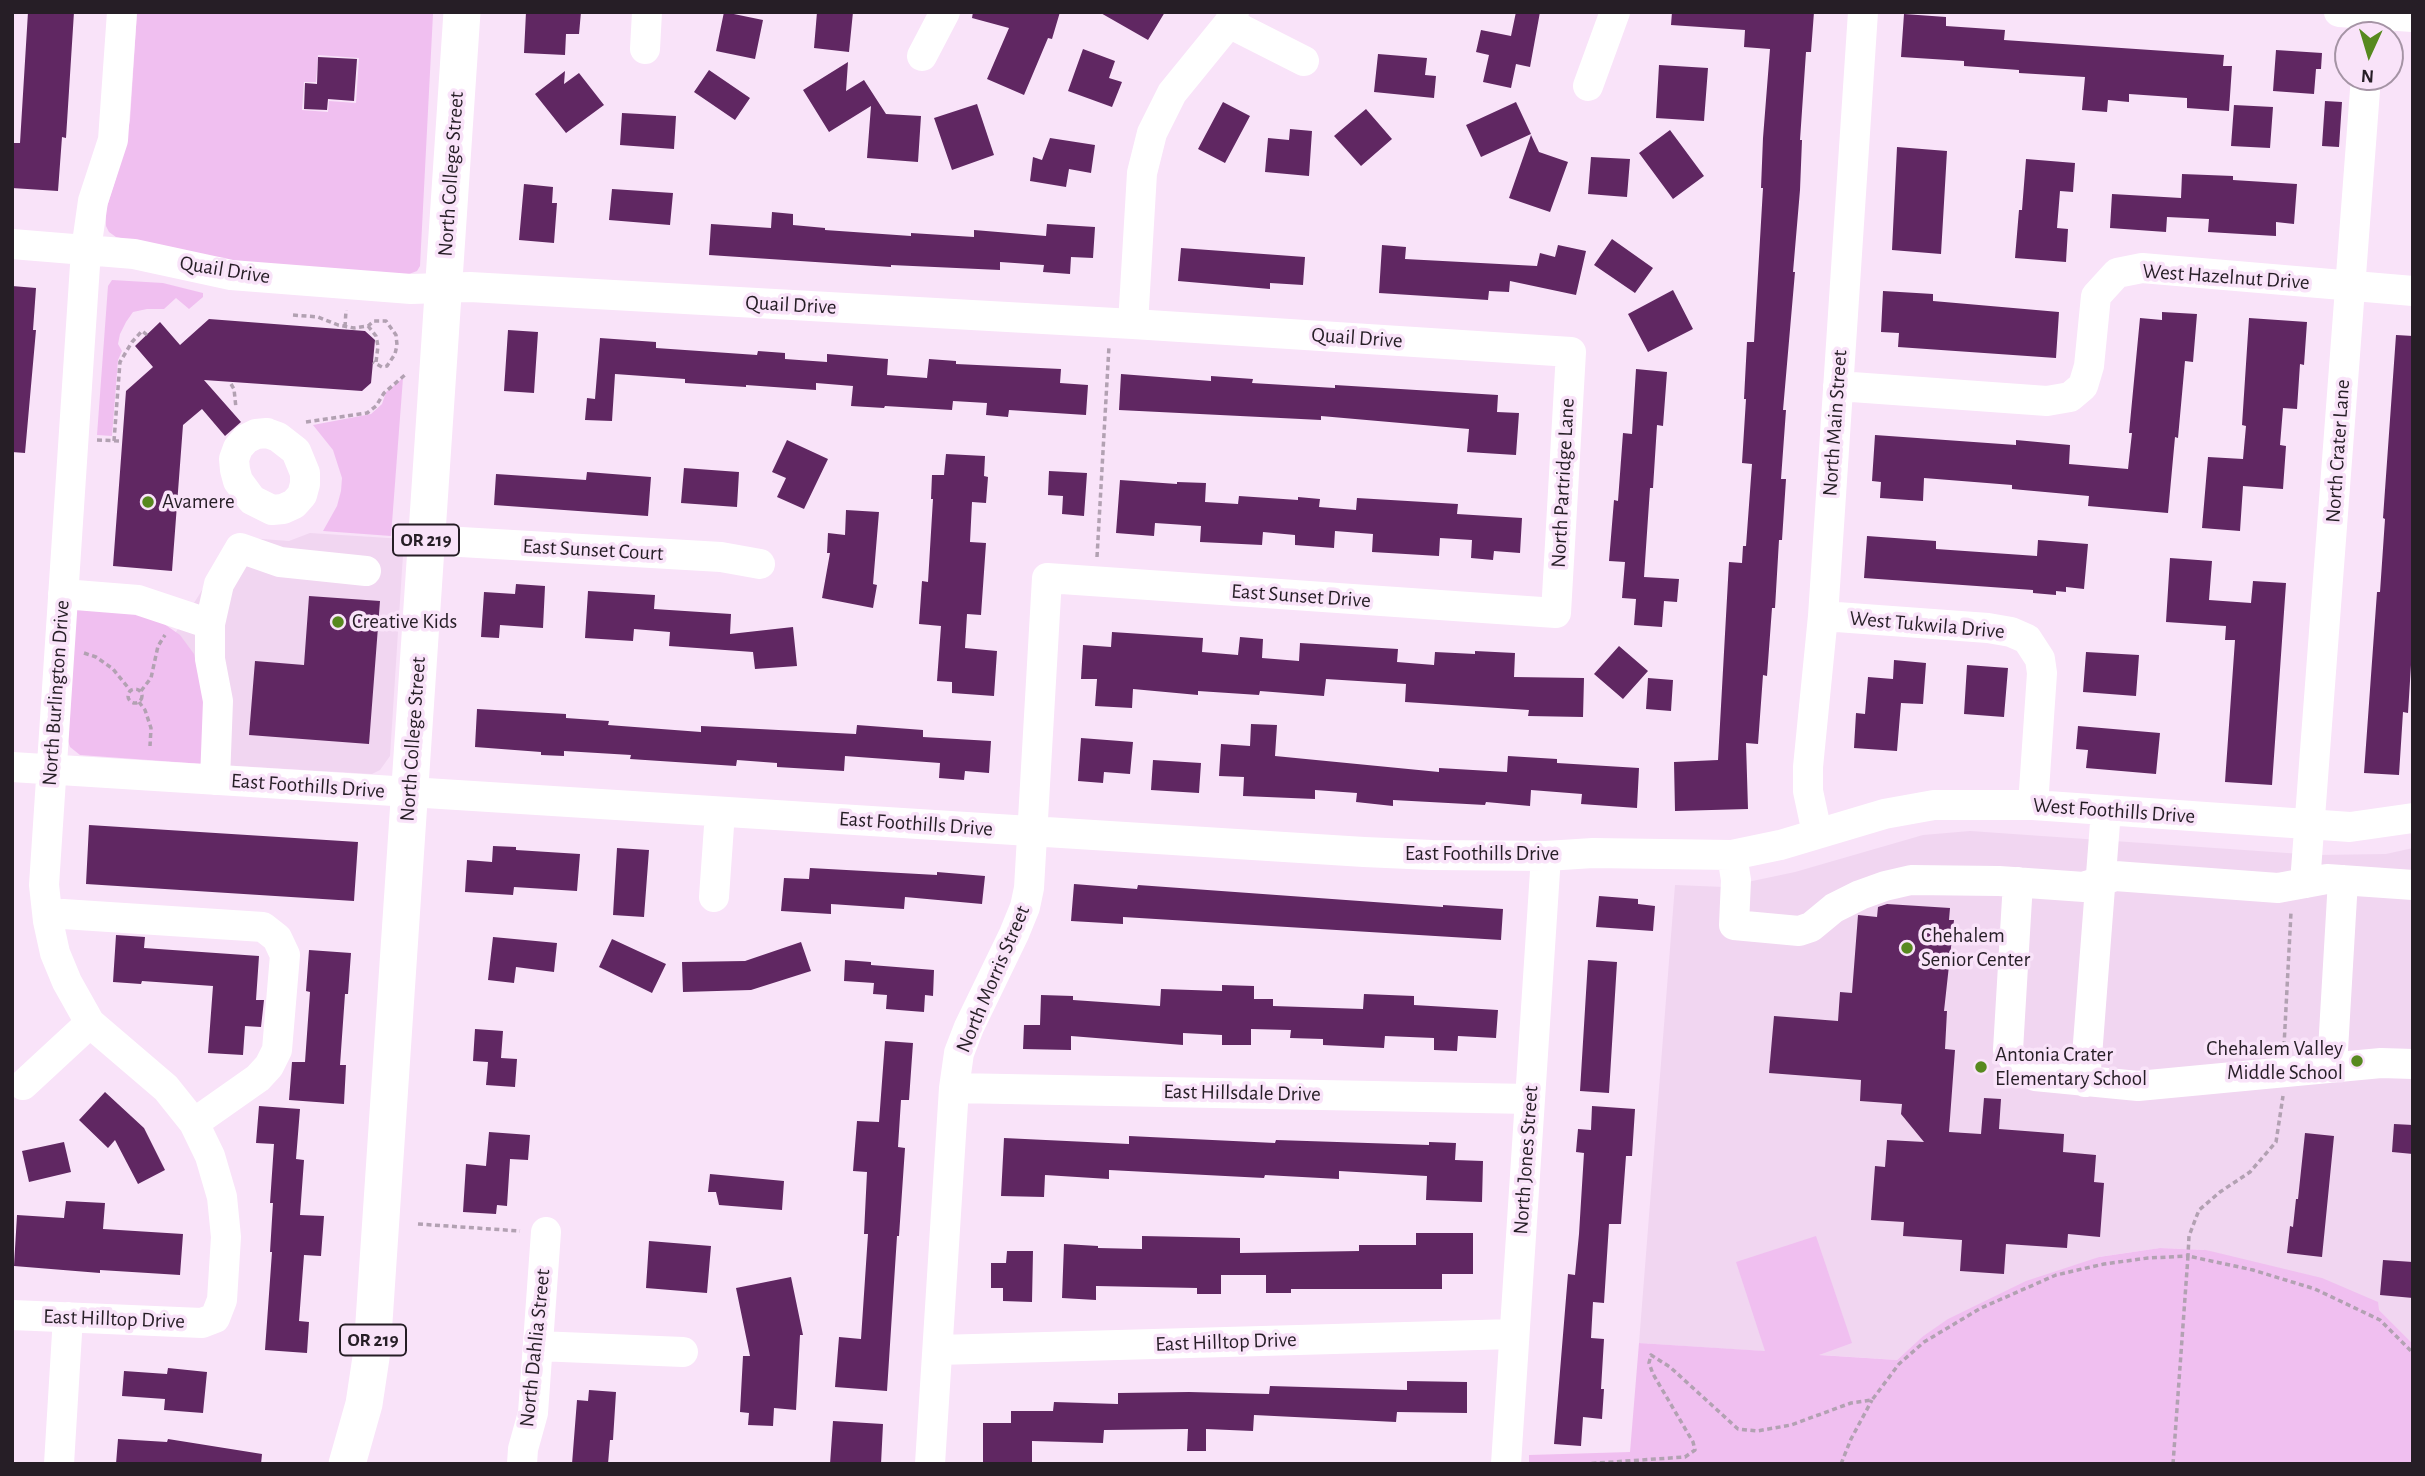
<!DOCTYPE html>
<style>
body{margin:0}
#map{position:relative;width:2425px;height:1476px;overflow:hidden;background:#f9e3f9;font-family:"Alegreya Sans",sans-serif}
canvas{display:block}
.frame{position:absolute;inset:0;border:14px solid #261e26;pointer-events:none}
.north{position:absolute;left:2334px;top:21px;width:70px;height:70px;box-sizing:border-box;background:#f9e3f9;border:2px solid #a594a5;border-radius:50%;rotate:184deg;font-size:19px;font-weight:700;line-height:28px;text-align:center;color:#261e26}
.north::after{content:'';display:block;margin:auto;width:24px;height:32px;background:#57891f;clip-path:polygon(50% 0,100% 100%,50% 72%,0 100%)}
</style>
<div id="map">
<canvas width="2425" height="1476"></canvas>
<div class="frame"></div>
<div class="north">N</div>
</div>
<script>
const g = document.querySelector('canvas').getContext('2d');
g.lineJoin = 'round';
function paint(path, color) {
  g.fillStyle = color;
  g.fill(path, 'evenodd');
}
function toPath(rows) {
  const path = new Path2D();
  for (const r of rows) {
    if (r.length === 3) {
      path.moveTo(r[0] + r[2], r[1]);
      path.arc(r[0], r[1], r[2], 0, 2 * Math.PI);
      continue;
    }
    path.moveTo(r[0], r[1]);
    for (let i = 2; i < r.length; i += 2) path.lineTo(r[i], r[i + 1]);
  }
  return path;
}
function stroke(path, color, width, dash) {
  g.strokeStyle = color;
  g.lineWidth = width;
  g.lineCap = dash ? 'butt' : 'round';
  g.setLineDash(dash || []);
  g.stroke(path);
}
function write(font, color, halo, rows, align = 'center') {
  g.font = font + ' "Alegreya Sans",sans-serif';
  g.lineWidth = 7;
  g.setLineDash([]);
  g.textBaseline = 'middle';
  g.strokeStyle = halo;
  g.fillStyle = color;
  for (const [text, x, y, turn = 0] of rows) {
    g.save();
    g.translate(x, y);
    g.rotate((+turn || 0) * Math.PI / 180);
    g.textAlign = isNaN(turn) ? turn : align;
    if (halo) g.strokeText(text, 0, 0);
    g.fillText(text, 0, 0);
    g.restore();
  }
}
const built = toPath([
 [310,533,404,539,390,756,380,770,372,774,203,764,176,632,235,537,289,541],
 [1970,831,2316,855,2386,854,2413,848,2413,1344,2379,1310,2206,1250,2160,1248,2099,1257,1922,1337,1897,1360,1639,1343,1675,885,1724,887,1795,872,1923,835]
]);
const green = toPath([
 [137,12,433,14,420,266,417,271,404,276,236,265,116,237,109,232,106,226,106,210,123,155,130,120],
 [318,55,359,58,356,103,329,101,328,112,302,110,304,82,316,82],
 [112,280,163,283,203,293,203,297,189,309,176,298,164,309,147,309,133,312,126,322,120,334,118,344,122,351,118,360,112,436,97,435,108,286],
 [403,378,391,536,323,531,337,506,341,491,342,478,333,450,313,425,371,414,382,404,386,392],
 [77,607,119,607,160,621,180,635,194,654,205,704,203,764,80,755,70,747,66,735],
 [1816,1236,1852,1343,1819,1355,1897,1360,1922,1337,1948,1319,2026,1281,2099,1257,2160,1248,2206,1250,2322,1278,2378,1302,2379,1310,2413,1344,2413,1464,1529,1464,1529,1455,1630,1452,1639,1343,1765,1351,1736,1262]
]);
const building = toPath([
 [28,12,74,12,66,138,62,137,58,191,12,188,12,143,20,143],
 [526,12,581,12,579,34,566,34,565,55,524,53],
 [724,12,763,20,755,59,716,51],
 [817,12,853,12,849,52,814,48],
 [973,12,1060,12,1052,39,1048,38,1024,95,987,79,1009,28,972,18],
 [1099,12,1165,12,1148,40],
 [1516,12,1540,12,1530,67,1516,64,1511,88,1483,82,1489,55,1476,52,1481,30,1511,36],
 [1672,12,1814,12,1811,52,1806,52,1800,140,1802,140,1800,190,1793,272,1795,272,1783,410,1786,410,1781,479,1786,479,1782,540,1779,540,1775,608,1772,608,1767,676,1763,675,1758,744,1746,743,1748,809,1675,811,1674,762,1718,760,1729,562,1742,563,1743,546,1746,546,1752,464,1742,463,1746,399,1744,399,1747,342,1754,342,1763,188,1761,188,1763,138,1770,49,1744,47,1745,30,1671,25],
 [1904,14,1946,17,1946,26,2005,30,2004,40,2224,55,2223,66,2232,66,2229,111,2187,108,2187,98,2129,94,2129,102,2108,100,2107,112,2082,110,2085,77,2019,73,2019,70,1964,66,1964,61,1901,57],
 [1083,49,1115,61,1109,78,1122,82,1112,107,1068,91],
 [2276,50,2322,53,2321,69,2316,69,2314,94,2273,91],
 [1378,54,1427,58,1425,75,1436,76,1434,98,1374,92],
 [318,57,357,59,354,101,328,99,327,110,304,109,305,83,317,84],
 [848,62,846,91,864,80,886,114,921,116,918,162,867,158,871,106,829,132,803,90],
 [1659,65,1708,68,1704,121,1656,118],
 [709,70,750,98,735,120,694,92],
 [565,71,564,84,579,73,604,105,566,133,535,94],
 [2325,101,2342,102,2339,147,2322,146],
 [1223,102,1250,116,1225,163,1198,149],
 [1516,102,1531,134,1481,157,1466,125],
 [977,104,994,155,952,170,934,118],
 [2234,105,2273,107,2270,148,2231,146],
 [1366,109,1392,139,1361,166,1334,136],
 [622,113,676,116,674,149,620,145],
 [1290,129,1312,131,1309,176,1265,172,1268,138,1289,140],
 [1670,130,1704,176,1673,199,1639,153],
 [1531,135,1539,152,1568,162,1550,212,1509,198],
 [1050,138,1095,145,1091,173,1069,169,1066,187,1030,181,1033,157,1042,160],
 [1897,147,1947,151,1941,254,1892,250],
 [1591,157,1630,159,1627,197,1588,194],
 [2026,159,2075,163,2073,192,2060,191,2057,228,2068,229,2066,262,2015,258,2019,210,2022,210],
 [2182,174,2233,176,2233,180,2297,184,2294,224,2276,222,2276,236,2208,232,2209,219,2167,217,2166,232,2110,228,2112,194,2181,198],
 [524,184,553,187,552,203,557,203,554,243,519,240],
 [612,189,673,193,670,225,609,220],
 [772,212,793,214,793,225,825,228,825,230,911,236,911,233,974,237,974,230,1046,236,1047,224,1095,227,1093,258,1071,257,1070,274,1043,272,1044,265,1000,262,1000,270,891,265,891,267,709,255,711,224,771,228],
 [1612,239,1653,268,1635,293,1594,265],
 [1382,245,1406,247,1405,259,1537,266,1540,253,1555,257,1558,245,1586,251,1576,295,1510,281,1509,292,1489,291,1488,300,1379,293],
 [1181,248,1305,257,1303,285,1270,283,1270,289,1178,281],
 [12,286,36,288,33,330,36,330,25,453,12,452],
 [1673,290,1693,329,1648,352,1628,314],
 [1883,291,1933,294,1933,301,2059,312,2056,358,1898,347,1899,333,1881,332],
 [2162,312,2197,314,2193,362,2185,361,2178,438,2175,437,2168,513,2088,506,2089,496,2012,489,2012,485,1924,478,1923,501,1880,498,1881,482,1872,481,1875,435,2016,445,2016,440,2070,445,2069,464,2128,469,2132,433,2129,433,2140,318,2162,320],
 [2249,318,2307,322,2304,365,2300,364,2297,409,2283,408,2280,445,2286,446,2283,489,2243,486,2240,531,2202,528,2208,457,2243,459,2246,426,2242,425],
 [209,319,365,331,375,340,371,383,362,391,204,380,241,422,225,436,202,409,183,425,172,571,113,566,126,391,153,367,135,346,160,322,180,345],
 [508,330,538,332,534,393,504,391],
 [2396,335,2413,336,2413,665,2411,665,2408,713,2403,712,2399,775,2364,773,2377,592,2380,592,2385,519,2383,518],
 [600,338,656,342,656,348,757,355,758,351,785,353,785,359,827,362,827,354,888,359,887,375,927,378,929,359,956,361,956,364,1061,369,1060,383,1088,385,1086,415,1009,410,1008,417,986,415,987,403,953,401,952,410,885,406,884,408,851,406,853,386,816,383,816,390,746,385,746,387,685,383,685,379,615,374,612,421,585,420,587,398,595,399],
 [1636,369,1667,372,1663,426,1657,425,1653,488,1650,488,1644,577,1679,579,1677,602,1664,601,1662,627,1634,625,1636,599,1622,598,1625,562,1609,561,1614,500,1618,501,1623,433,1632,434],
 [1121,374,1211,381,1211,376,1253,379,1252,383,1335,388,1335,385,1498,395,1497,412,1519,413,1516,455,1467,452,1469,429,1321,416,1321,420,1119,410],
 [787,440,828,459,804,509,777,497,786,478,772,472],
 [946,454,985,456,984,476,988,477,986,503,972,502,970,542,986,543,981,615,967,614,965,648,997,651,994,696,952,693,952,682,937,681,941,626,919,624,922,581,928,582,933,499,931,499,932,475,944,475],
 [684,468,739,472,737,507,681,503],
 [1049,471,1087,473,1084,516,1062,514,1063,496,1048,495],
 [587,472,651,477,648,516,494,505,496,474,586,480],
 [1120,480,1177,484,1177,482,1206,483,1205,502,1238,504,1239,496,1298,500,1298,497,1320,499,1319,507,1356,510,1357,498,1458,504,1457,514,1522,518,1520,553,1494,551,1493,560,1471,558,1472,540,1440,538,1439,556,1372,552,1373,534,1335,531,1334,548,1295,545,1295,535,1263,532,1262,545,1200,542,1201,526,1155,523,1154,536,1116,533],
 [846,510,879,512,873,584,877,585,873,608,822,598,830,553,827,553,828,533,845,535],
 [1867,536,1936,541,1936,549,2037,556,2038,540,2088,544,2084,589,2066,587,2066,592,2056,591,2056,595,2033,593,2033,590,1864,578],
 [2170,558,2212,561,2209,600,2251,603,2253,581,2286,583,2272,785,2225,782,2235,640,2225,640,2226,626,2166,622],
 [516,584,545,586,543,628,500,625,499,638,481,637,484,592,515,594],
 [588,591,655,595,654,609,731,614,730,634,793,627,797,666,755,669,753,652,669,646,670,632,634,629,633,641,585,638],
 [309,596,380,601,369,744,249,735,255,661,304,665],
 [1112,632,1203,638,1202,652,1238,655,1240,637,1263,639,1262,658,1299,661,1300,643,1398,649,1397,662,1434,665,1435,652,1475,654,1475,651,1515,653,1514,677,1584,678,1583,717,1528,716,1529,710,1405,702,1406,684,1326,679,1324,696,1260,691,1259,695,1198,691,1198,695,1133,689,1132,708,1095,706,1097,679,1081,679,1083,645,1111,647],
 [1619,646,1648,671,1623,699,1594,674],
 [2086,652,2139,655,2136,696,2083,692],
 [1894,660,1926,663,1923,704,1901,703,1897,751,1854,748,1856,713,1865,714,1868,677,1893,679],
 [1967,665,2008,668,2004,717,1964,714],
 [1648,678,1673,680,1671,711,1646,709],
 [477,709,566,714,566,718,609,721,608,725,701,732,701,726,856,734,857,725,923,730,923,737,991,741,989,773,965,771,964,780,939,778,940,763,845,756,844,771,777,767,777,763,737,760,736,766,630,759,631,755,564,751,564,756,541,755,541,752,475,747],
 [1251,724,1277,725,1275,756,1439,772,1439,768,1507,772,1508,756,1557,759,1557,763,1639,768,1637,808,1581,804,1582,794,1531,790,1530,806,1486,802,1485,805,1393,800,1393,806,1356,802,1357,793,1315,790,1315,799,1243,796,1244,777,1219,776,1221,744,1250,746],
 [2078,726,2160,733,2156,774,2086,768,2088,750,2076,749],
 [1081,738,1133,742,1130,774,1104,772,1103,783,1078,781],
 [1153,760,1201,763,1199,793,1151,790],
 [89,825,358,842,354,901,86,884],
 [493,846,516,847,516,850,580,854,577,891,514,887,513,895,465,892,467,860,492,862],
 [617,848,649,850,644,917,613,915],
 [810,868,937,875,937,872,985,876,982,904,905,897,904,909,831,904,831,914,781,911,784,878,809,879],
 [1074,884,1137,889,1138,885,1443,907,1443,905,1503,909,1501,940,1123,917,1123,924,1071,921],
 [1599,896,1638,899,1638,904,1655,906,1653,931,1596,927],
 [1887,904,1950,908,1949,920,1954,920,1944,1011,1947,1011,1945,1049,1955,1050,1949,1132,1981,1134,1984,1098,2001,1099,1999,1129,2064,1134,2063,1152,2096,1155,2094,1182,2104,1183,2100,1237,2068,1234,2067,1248,2006,1244,2004,1274,1960,1271,1962,1240,1903,1236,1904,1222,1871,1220,1875,1166,1885,1167,1887,1140,1924,1142,1901,1114,1902,1104,1860,1101,1861,1080,1769,1073,1774,1016,1838,1021,1840,992,1852,993,1858,915,1877,917,1878,907],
 [116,935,145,937,144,948,259,956,256,1000,264,1000,261,1027,245,1026,243,1055,208,1053,213,986,142,981,141,984,113,982],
 [493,937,557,943,554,972,516,967,514,983,488,980],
 [612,939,666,964,652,993,599,967],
 [801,942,811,971,751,990,683,992,682,962,745,961],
 [309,950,351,953,348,994,345,994,340,1065,346,1065,344,1104,289,1100,292,1062,305,1062,310,992,306,991],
 [845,960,871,962,871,965,934,970,933,996,925,995,924,1012,886,1009,887,995,873,994,874,983,844,981],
 [1588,960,1617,962,1609,1093,1580,1091],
 [1222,985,1254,986,1254,999,1273,999,1273,1006,1363,1009,1364,994,1414,996,1414,1005,1498,1010,1496,1038,1458,1036,1457,1051,1434,1050,1434,1038,1385,1036,1384,1048,1323,1045,1323,1039,1290,1038,1291,1030,1251,1029,1251,1045,1222,1045,1222,1035,1183,1033,1183,1045,1071,1036,1071,1050,1023,1049,1024,1025,1040,1025,1041,995,1073,996,1073,1000,1160,1006,1161,989,1222,991],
 [475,1029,503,1031,501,1058,517,1059,515,1087,486,1085,488,1062,473,1061],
 [885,1041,913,1043,909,1100,901,1100,898,1147,905,1148,899,1236,897,1236,887,1391,835,1387,839,1337,861,1339,868,1234,864,1234,867,1172,853,1171,857,1121,879,1122],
 [105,1092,144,1128,165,1170,138,1184,115,1140,108,1148,79,1120],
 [259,1106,300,1109,296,1159,304,1160,300,1215,324,1216,321,1256,304,1255,299,1321,309,1322,307,1353,265,1350,272,1252,270,1252,273,1203,270,1203,274,1144,256,1143],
 [1592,1106,1635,1109,1632,1156,1626,1156,1621,1224,1609,1224,1604,1303,1593,1302,1591,1338,1604,1339,1601,1389,1604,1389,1602,1419,1583,1417,1581,1446,1554,1444,1568,1274,1575,1275,1579,1234,1584,1153,1576,1152,1578,1129,1591,1130],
 [2394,1124,2413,1125,2413,1154,2392,1152],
 [489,1132,530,1135,528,1160,510,1159,507,1206,497,1205,496,1214,463,1212,466,1164,486,1166],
 [2305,1133,2334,1136,2322,1257,2287,1253,2290,1226,2293,1227,2296,1199,2298,1199],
 [1129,1136,1275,1143,1276,1140,1429,1145,1429,1142,1456,1143,1455,1160,1483,1161,1482,1202,1426,1200,1427,1176,1339,1171,1339,1179,1265,1175,1264,1178,1109,1170,1109,1179,1045,1175,1044,1197,1001,1196,1004,1138,1129,1144],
 [64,1142,71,1172,29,1182,22,1151],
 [710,1174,784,1181,782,1210,719,1205,716,1192,708,1192],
 [66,1201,105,1203,103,1229,183,1234,180,1275,100,1270,100,1273,14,1266,17,1215,64,1218],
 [1416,1233,1473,1233,1473,1274,1442,1274,1442,1289,1291,1289,1291,1293,1266,1293,1266,1275,1221,1275,1221,1294,1197,1294,1197,1288,1096,1286,1096,1300,1062,1298,1064,1244,1098,1246,1098,1248,1142,1249,1142,1236,1240,1238,1240,1253,1359,1251,1359,1245,1416,1245],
 [649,1241,711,1246,707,1293,646,1288],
 [1007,1251,1033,1251,1032,1302,1003,1301,1003,1288,991,1288,991,1263,1006,1263],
 [2383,1260,2413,1262,2413,1298,2380,1295],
 [791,1277,803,1335,800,1335,796,1410,774,1408,773,1426,748,1425,749,1413,740,1412,743,1356,750,1356,736,1288],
 [168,1368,207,1372,203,1413,164,1410,165,1399,122,1396,124,1371,167,1374],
 [1407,1381,1467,1382,1467,1413,1397,1412,1396,1422,1254,1415,1253,1431,1206,1429,1206,1451,1187,1451,1188,1429,1104,1430,1103,1443,1032,1441,1032,1464,983,1464,983,1423,1011,1423,1011,1411,1053,1411,1054,1402,1118,1404,1118,1393,1189,1392,1269,1394,1270,1386,1407,1390],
 [589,1390,616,1392,613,1440,610,1440,608,1464,572,1464,577,1400,588,1401],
 [833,1421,883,1424,881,1464,830,1464],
 [118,1439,167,1442,168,1439,262,1454,261,1464,116,1464]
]);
const path = toPath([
 [293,315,318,317,338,325,354,328,368,326,374,321,386,321,396,335,397,345,395,354,387,366,382,367,373,362],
 [368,326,376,336,378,346,376,362],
 [345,327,346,310],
 [231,384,234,389,236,408],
 [306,422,367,413,376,406,384,393,406,374],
 [97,440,121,441],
 [114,441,120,362,132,342,142,331,147,335],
 [1097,557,1109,346],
 [84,653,96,657,113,669,130,690],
 [135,696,7],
 [141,691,151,678,158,646,165,635],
 [139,702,145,710,151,728,150,746],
 [2284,1046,2291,912],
 [418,1224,520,1231],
 [1583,1464,1685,1457,1695,1450,1693,1442,1653,1374,1649,1363,1651,1355,1670,1367,1738,1429,1757,1431,1791,1425,1851,1403,1872,1400,1899,1364,1924,1342,1981,1308,2056,1275,2104,1264,2148,1258,2188,1256,2189,1236,2199,1210,2220,1192,2250,1172,2276,1142,2283,1096],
 [1841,1464,1851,1439,1872,1400],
 [2173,1464,2188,1256,2253,1270,2315,1289,2380,1320,2413,1353]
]);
const minor = toPath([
 [2339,12,2413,17],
 [1229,23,1304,61],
 [645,49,647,12],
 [922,56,945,12],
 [1588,86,1615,12],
 [12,244,134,254,231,275,411,289,470,287,1133,324,1571,352,1556,613,1047,578,1029,888,1025,907,1014,934,969,1027,959,1053,954,1088,930,1464],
 [1133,324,1142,173,1152,133,1172,93,1229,23,1234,12],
 [1838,386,2047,401,2070,397,2083,386,2089,366,2096,296,2117,273,2142,268,2413,291],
 [267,433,278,437,296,451,305,473,305,484,302,495,294,504,283,509,272,510,252,500,238,481,235,470,234,459,238,448,246,439,256,434,267,433],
 [426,540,721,557,760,564],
 [63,594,138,600,210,624],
 [1823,616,1988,628,2011,632,2027,639,2040,659,2042,673,2033,805],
 [12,767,1364,852,1432,855,1546,856,1593,853,1732,855,1780,845,1884,814,1934,805,2033,805,2350,827,2413,818],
 [215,780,218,701,210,659,210,624,219,584,240,548,280,562,366,571],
 [1817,833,1808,791,1808,767,1823,616,1863,12],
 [1732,855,1736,880,1734,925,1799,931,1811,927,1834,908,1860,895,1885,886,1911,880,1999,881,2084,887,2115,876,2278,888,2327,879,2413,885],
 [2018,882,2008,1050,2019,1067,2035,1076,2138,1086,2381,1063,2413,1064],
 [2305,883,2366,77],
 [714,897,720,812],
 [48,921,63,914,263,927,277,938,285,955,277,1050,269,1066,258,1078,194,1123],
 [2332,1067,2343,880],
 [2085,1082,2106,810],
 [23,1085,90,1023],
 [954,1088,1530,1099],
 [12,1315,202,1323,215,1318,222,1300,226,1237,222,1197,210,1156,194,1123,166,1088,90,1023,67,982,55,953,48,921,44,885,86,250,93,201,113,140,122,12],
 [538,1346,683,1352],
 [938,1350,1514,1334],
 [59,1464,68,1317],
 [522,1464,523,1449,533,1413,546,1232],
 [1506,1464,1546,856]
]);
const major = toPath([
 [347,1464,364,1404,372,1351,462,12]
]);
const markers = [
 [148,502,7,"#57891f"],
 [338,622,7,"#57891f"],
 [1907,948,7,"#57891f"],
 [2357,1061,7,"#57891f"],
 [1981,1067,7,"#57891f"]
];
const shields = [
 [426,540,66],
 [373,1340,66]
];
const shieldNames = [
 ["OR 219",426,540],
 ["OR 219",373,1340]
];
const streetNames = [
 ["North College Street",451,174,-86],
 ["Quail Drive",225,270,9],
 ["West Hazelnut Drive",2226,277,4],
 ["Quail Drive",791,305,3],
 ["Quail Drive",1357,338,4],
 ["North Main Street",1835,423,-86],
 ["North Crater Lane",2338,451,-86],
 ["North Partridge Lane",1563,483,-87],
 ["East Sunset Court",593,550,3],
 ["East Sunset Drive",1301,596,4],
 ["West Tukwila Drive",1927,625,5],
 ["North Burlington Drive",56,693,-86],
 ["North College Street",413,739,-86],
 ["East Foothills Drive",308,786,4],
 ["West Foothills Drive",2114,811,4],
 ["East Foothills Drive",916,824,4],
 ["East Foothills Drive",1482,854],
 ["North Morris Street",993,979,-67],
 ["East Hillsdale Drive",1242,1093,1],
 ["North Jones Street",1526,1160,-86],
 ["East Hilltop Drive",114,1319,2],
 ["East Hilltop Drive",1226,1342,-2],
 ["North Dahlia Street",535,1348,-84]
];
const poiNames = [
 ["Avamere",162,502],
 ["Creative Kids",352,622],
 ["Chehalem",1921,936],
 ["Senior Center",1921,960],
 ["Chehalem Valley",2343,1049,"right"],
 ["Middle School",2343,1073,"right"],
 ["Antonia Crater",1995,1055],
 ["Elementary School",1995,1079]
];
paint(built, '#f1d6f1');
paint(green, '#f0bff0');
paint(building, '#602762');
stroke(path, '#b2a1b2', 3.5, [5, 3.5]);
stroke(minor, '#fff', 30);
stroke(major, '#fff', 37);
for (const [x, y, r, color] of markers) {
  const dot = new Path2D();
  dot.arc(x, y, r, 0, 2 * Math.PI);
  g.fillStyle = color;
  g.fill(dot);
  stroke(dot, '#f9e3f9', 2.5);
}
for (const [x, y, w] of shields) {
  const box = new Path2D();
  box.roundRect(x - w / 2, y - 15.5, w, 31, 5);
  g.fillStyle = '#f9e3f9';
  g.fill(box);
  stroke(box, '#261e26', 2);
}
write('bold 19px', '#261e26', null, shieldNames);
write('21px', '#261e26', '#f9e3f9', streetNames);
write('21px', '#261e26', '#f9e3f9', poiNames, 'left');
</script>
